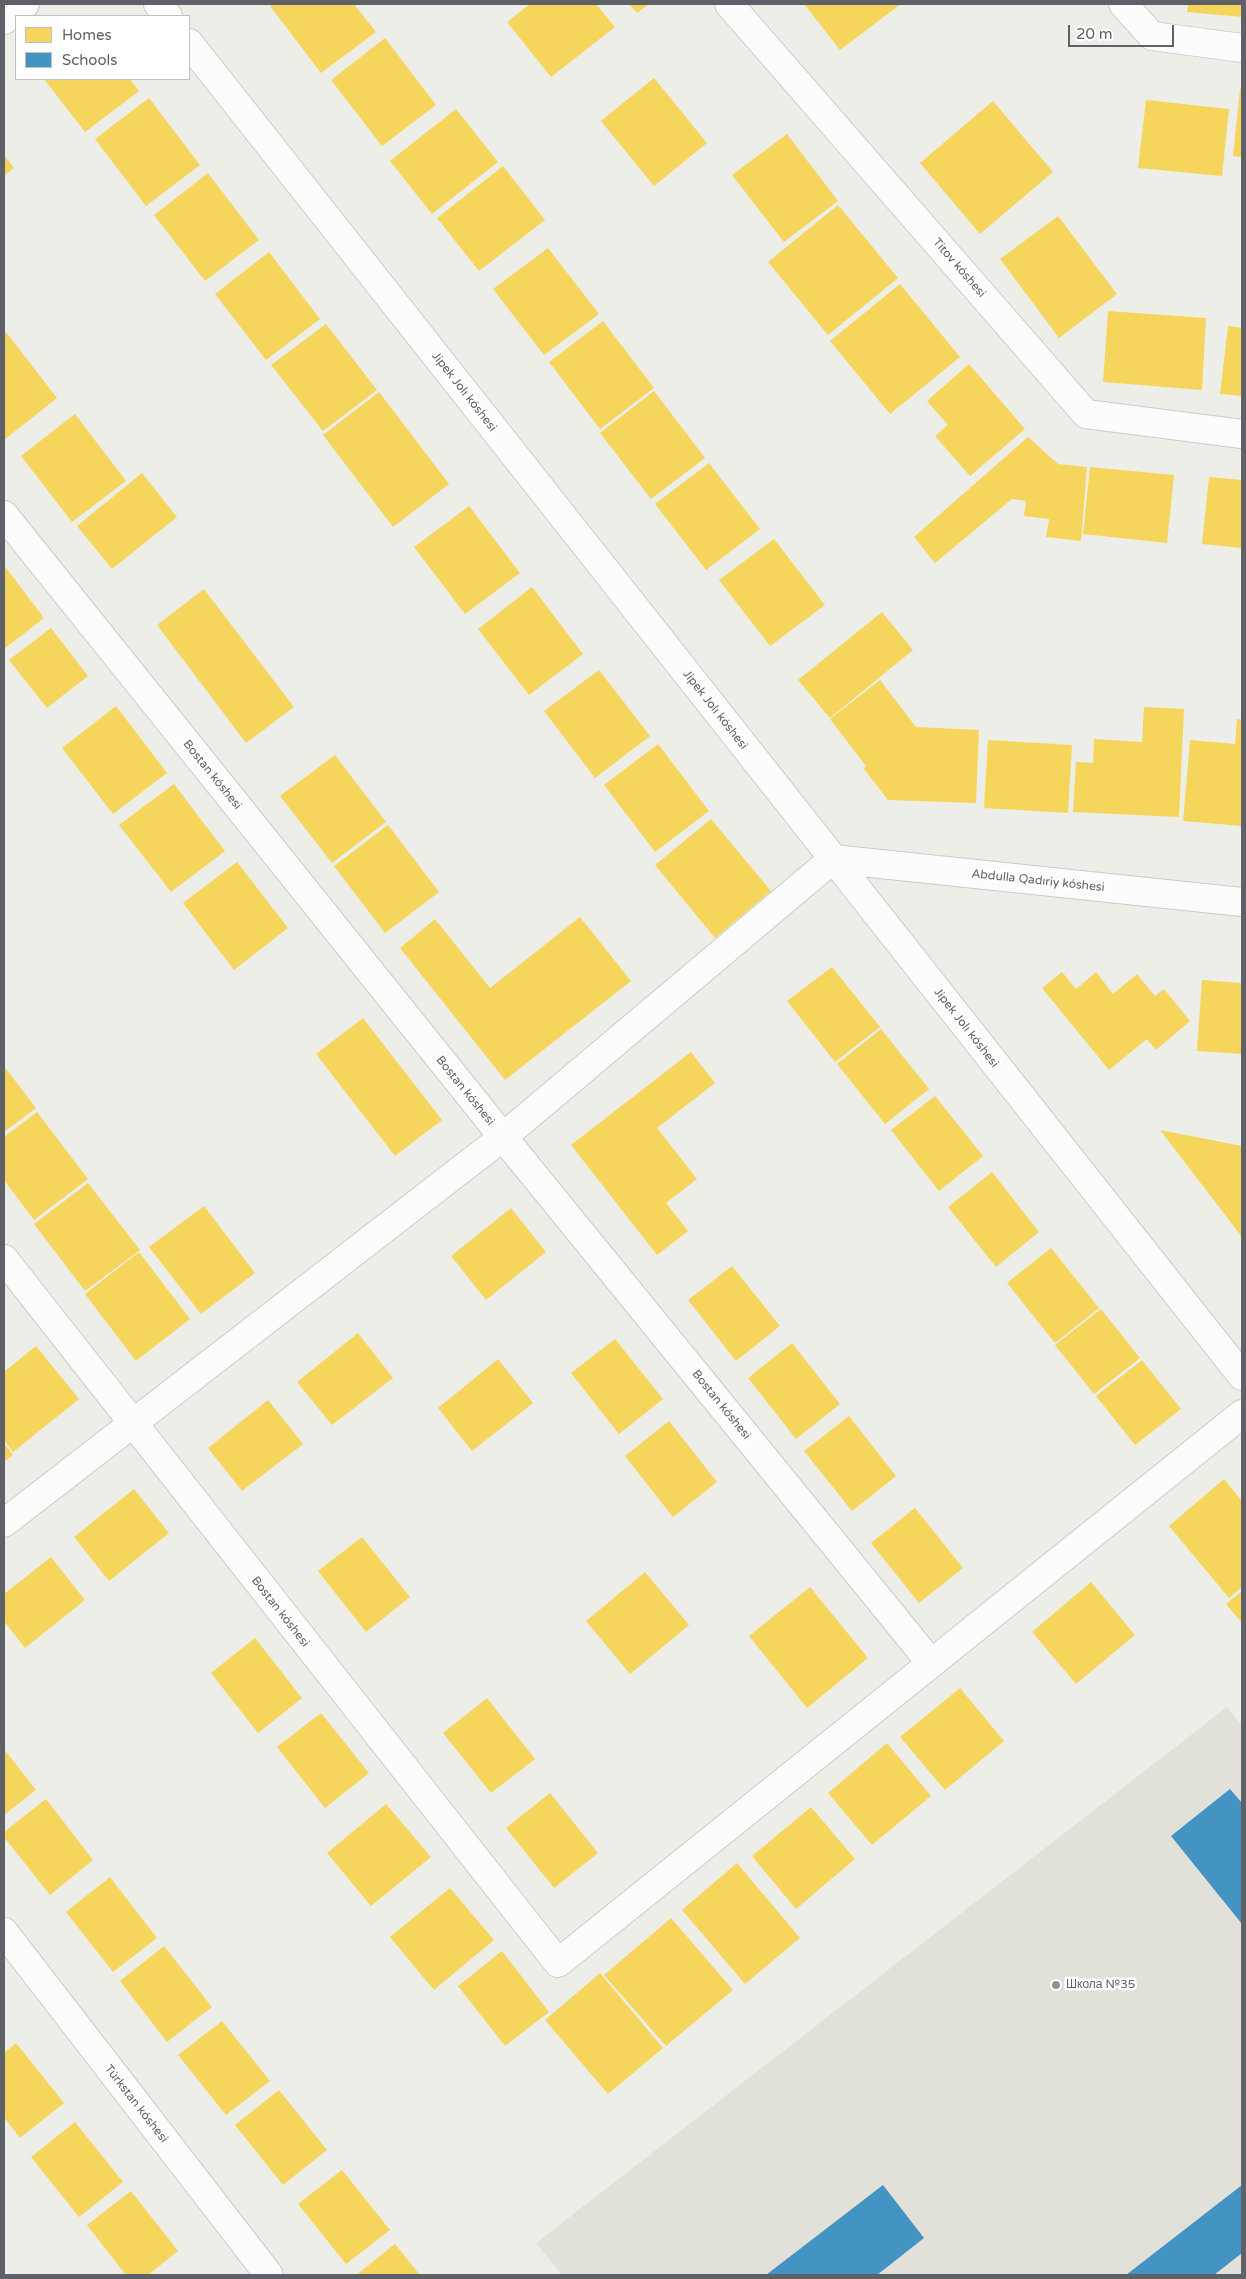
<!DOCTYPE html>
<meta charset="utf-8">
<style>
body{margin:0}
#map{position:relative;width:1246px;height:2279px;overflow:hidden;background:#eeeee9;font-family:"Varela Round",sans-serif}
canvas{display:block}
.frame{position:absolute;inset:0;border:5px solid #5e6167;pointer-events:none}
.legend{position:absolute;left:15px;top:15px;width:175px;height:65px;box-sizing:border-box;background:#fff;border:1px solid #bfc0c2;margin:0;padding:6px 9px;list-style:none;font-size:15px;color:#5e6167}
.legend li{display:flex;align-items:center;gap:10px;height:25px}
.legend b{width:25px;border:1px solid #bfc0c2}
.scale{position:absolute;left:1068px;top:25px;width:106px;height:22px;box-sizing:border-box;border:2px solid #5e6167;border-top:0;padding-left:6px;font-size:15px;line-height:18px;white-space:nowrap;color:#5e6167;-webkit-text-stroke:4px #fff;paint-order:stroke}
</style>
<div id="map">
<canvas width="1246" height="2279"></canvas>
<div class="frame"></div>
<ul class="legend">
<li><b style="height:14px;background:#f6d55c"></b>Homes</li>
<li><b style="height:14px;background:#4393c3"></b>Schools</li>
</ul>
<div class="scale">20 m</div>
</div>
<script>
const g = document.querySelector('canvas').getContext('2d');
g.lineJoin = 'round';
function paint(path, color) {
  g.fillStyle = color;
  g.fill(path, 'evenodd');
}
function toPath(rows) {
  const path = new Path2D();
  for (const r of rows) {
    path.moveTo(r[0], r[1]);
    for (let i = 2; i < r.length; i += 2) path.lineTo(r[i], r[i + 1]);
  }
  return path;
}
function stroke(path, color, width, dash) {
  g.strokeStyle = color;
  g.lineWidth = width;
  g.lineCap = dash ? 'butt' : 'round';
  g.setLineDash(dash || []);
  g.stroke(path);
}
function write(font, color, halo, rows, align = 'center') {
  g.font = font + ' "Varela Round",sans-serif';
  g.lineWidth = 5;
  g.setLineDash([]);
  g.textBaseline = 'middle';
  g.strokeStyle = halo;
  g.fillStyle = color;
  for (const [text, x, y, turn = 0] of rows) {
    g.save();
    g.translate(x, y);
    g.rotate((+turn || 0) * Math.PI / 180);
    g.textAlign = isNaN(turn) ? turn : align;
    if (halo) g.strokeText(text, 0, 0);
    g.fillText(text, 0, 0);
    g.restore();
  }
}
const education = toPath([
 [1227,1707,1242,1726,1242,2275,562,2275,536,2243]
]);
const homes = toPath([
 [274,4,354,4,376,32,321,73,270,6],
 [530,4,596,4,615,27,551,77,507,22],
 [629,4,649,4,637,13],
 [804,4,901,4,840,50],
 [1188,4,1242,4,1242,17,1187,12],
 [385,38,436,105,382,146,331,80],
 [654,78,707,143,654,186,601,121],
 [44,79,130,79,139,91,85,132],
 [1240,89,1242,89,1242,157,1233,156],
 [149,98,200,165,146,206,95,139],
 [1146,100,1229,109,1222,176,1138,168],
 [993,101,1053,172,980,234,920,163],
 [456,109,498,162,432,214,390,161],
 [787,134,838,201,784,242,732,175],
 [4,155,14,168,4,176],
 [503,166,545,220,479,271,437,218],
 [208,173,259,240,205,281,154,215],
 [838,205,898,278,828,335,768,262],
 [1058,216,1117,294,1059,338,1000,259],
 [548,248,599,314,544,355,493,289],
 [269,252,320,319,266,360,215,294],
 [900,284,960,357,890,414,830,341],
 [1108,311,1206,318,1202,390,1103,382],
 [603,321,654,388,600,429,549,362],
 [326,324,377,390,323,431,271,365],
 [1228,326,1242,328,1242,396,1220,394],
 [6,332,57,398,4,440,4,334],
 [969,364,1025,429,970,476,935,436,948,425,927,401],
 [654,391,705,458,651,499,600,433],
 [379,392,449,484,393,527,323,435],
 [75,414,126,481,72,522,21,456],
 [1028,437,1058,464,1087,467,1081,541,1046,537,1049,519,1024,516,1026,501,1012,499,935,563,914,537],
 [709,463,760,529,706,570,655,504],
 [1090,467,1174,475,1167,543,1083,534],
 [142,473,177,517,112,569,77,526],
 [1209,477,1242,480,1242,548,1202,544],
 [469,506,520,573,465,614,414,547],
 [774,539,825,605,770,646,719,580],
 [4,565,44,618,4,649],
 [532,587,583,654,529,695,478,629],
 [204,589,294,707,246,743,157,625],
 [882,612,913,650,830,718,798,680],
 [51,628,88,676,47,708,9,660],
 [599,670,650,736,595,778,544,711],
 [880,680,916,727,979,730,976,803,888,800,864,769,866,766,830,719],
 [116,706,167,773,113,814,62,748],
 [1144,707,1184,709,1179,817,1073,812,1076,762,1093,763,1094,739,1142,742],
 [1237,719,1242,720,1242,826,1183,821,1190,740,1235,744],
 [988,740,1072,745,1068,813,984,808],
 [658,744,709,811,655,852,604,785],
 [335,755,386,822,332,863,280,796],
 [174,784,225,851,171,892,119,825],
 [711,819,771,891,715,938,655,865],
 [388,825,439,892,385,933,334,866],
 [237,862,288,928,234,970,183,903],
 [580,917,631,981,505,1080,400,948,435,919,490,988],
 [832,967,880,1027,835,1062,787,1001],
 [1062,972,1076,989,1096,972,1113,994,1137,974,1155,996,1164,989,1190,1021,1156,1050,1147,1039,1109,1070,1042,988],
 [1202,980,1242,983,1242,1054,1197,1051],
 [363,1018,442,1120,395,1156,316,1054],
 [881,1029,929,1089,885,1124,837,1064],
 [691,1052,715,1083,657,1128,697,1179,666,1203,688,1231,657,1255,571,1145],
 [4,1066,36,1108,4,1132],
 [935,1096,983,1156,939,1191,891,1130],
 [37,1112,88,1179,34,1220,4,1180,4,1137],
 [1160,1130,1242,1146,1242,1237],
 [992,1172,1039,1232,996,1267,948,1207],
 [88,1183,140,1250,85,1291,34,1224],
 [204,1206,255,1273,201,1314,149,1247],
 [511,1208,546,1252,486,1300,451,1256],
 [1051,1248,1099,1308,1055,1343,1007,1283],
 [139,1252,190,1319,136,1361,85,1294],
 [732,1266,780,1326,736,1361,688,1300],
 [1101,1309,1140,1358,1094,1394,1055,1345],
 [358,1333,393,1378,332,1425,297,1382],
 [615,1339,663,1399,619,1434,571,1373],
 [792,1343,840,1404,796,1439,748,1378],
 [36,1346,79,1399,13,1452,4,1440,4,1372],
 [498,1359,533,1403,472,1451,438,1408],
 [1142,1360,1181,1409,1135,1445,1096,1396],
 [268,1400,303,1444,242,1491,208,1448],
 [849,1416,896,1476,852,1511,804,1451],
 [669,1421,717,1482,673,1517,625,1456],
 [4,1443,13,1455,4,1462],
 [1224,1479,1242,1501,1242,1587,1229,1598,1169,1526],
 [134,1489,169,1533,109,1581,74,1537],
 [915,1508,963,1568,919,1603,871,1543],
 [362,1537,410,1597,366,1632,318,1571],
 [51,1557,85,1600,25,1648,4,1621,4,1594],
 [645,1572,689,1625,630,1674,586,1621],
 [1091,1582,1135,1635,1076,1684,1032,1632],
 [810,1587,868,1658,807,1708,749,1636],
 [1242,1591,1242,1623,1226,1604],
 [255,1638,302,1698,258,1733,211,1673],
 [960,1688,1004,1741,945,1790,900,1737],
 [487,1698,535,1759,491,1793,443,1733],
 [321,1713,369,1773,325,1808,277,1747],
 [887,1743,931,1796,872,1845,828,1793],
 [4,1749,36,1790,4,1815],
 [550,1793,598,1853,554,1888,506,1828],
 [46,1799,93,1860,50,1895,4,1837,4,1832],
 [386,1804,431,1857,371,1906,327,1853],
 [811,1807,855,1859,796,1909,752,1856],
 [737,1863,800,1938,745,1984,682,1910],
 [110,1877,157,1938,113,1972,66,1912],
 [450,1888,494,1940,434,1990,390,1937],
 [671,1918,733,1990,666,2046,604,1975],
 [164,1946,212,2007,167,2042,120,1981],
 [502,1951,549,2012,505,2046,458,1986],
 [600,1973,663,2048,608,2094,545,2020],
 [222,2021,270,2081,226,2115,178,2055],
 [16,2043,64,2103,20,2138,4,2117,4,2053],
 [279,2090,327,2150,283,2185,235,2125],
 [75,2122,123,2182,79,2217,31,2157],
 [342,2170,390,2230,346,2264,298,2204],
 [131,2191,178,2251,148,2275,126,2275,87,2225],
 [395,2244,420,2275,356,2275]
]);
const schools = toPath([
 [1230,1789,1242,1803,1242,1924,1171,1836],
 [883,2185,924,2238,877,2275,766,2275],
 [1242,2185,1242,2253,1214,2275,1126,2275]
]);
const minor = toPath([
 [729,4,1086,414,1242,434],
 [1123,4,1152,36,1242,48],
 [4,20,25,4],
 [4,515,503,1137,931,1663],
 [4,1259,558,1963,1242,1414],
 [4,1523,503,1137,833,859,1242,902],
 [4,1932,269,2275]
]);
const tertiary = toPath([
 [158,4,168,16],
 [189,43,1242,1376]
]);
const markers = [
 [1056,1985,5,"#909294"]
];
const streetNames = [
 ["Titov kóshesi",959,268,49],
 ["Jipek Jolı kóshesi",464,392,52],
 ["Jipek Jolı kóshesi",715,710,52],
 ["Bostan kóshesi",212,775,51],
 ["Abdulla Qadıriy kóshesi",1038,881,6],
 ["Jipek Jolı kóshesi",966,1028,52],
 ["Bostan kóshesi",465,1091,51],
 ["Bostan kóshesi",721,1405,51],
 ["Bostan kóshesi",280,1612,52],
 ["Túrkstan kóshesi",136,2104,52]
];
const poiNames = [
 ["Школа №35",1066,1985]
];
paint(education, '#e1e0d9');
paint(homes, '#f6d55c');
paint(schools, '#4393c3');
stroke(minor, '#cacaca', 30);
stroke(tertiary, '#cacaca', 30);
stroke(minor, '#fcfcfc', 28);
stroke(tertiary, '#fcfcfc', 28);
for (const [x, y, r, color] of markers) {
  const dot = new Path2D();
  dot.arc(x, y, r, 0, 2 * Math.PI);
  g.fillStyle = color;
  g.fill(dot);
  stroke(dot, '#fff', 2);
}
write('12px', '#5e6167', '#fff', streetNames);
write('12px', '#5e6167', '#fff', poiNames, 'left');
</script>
